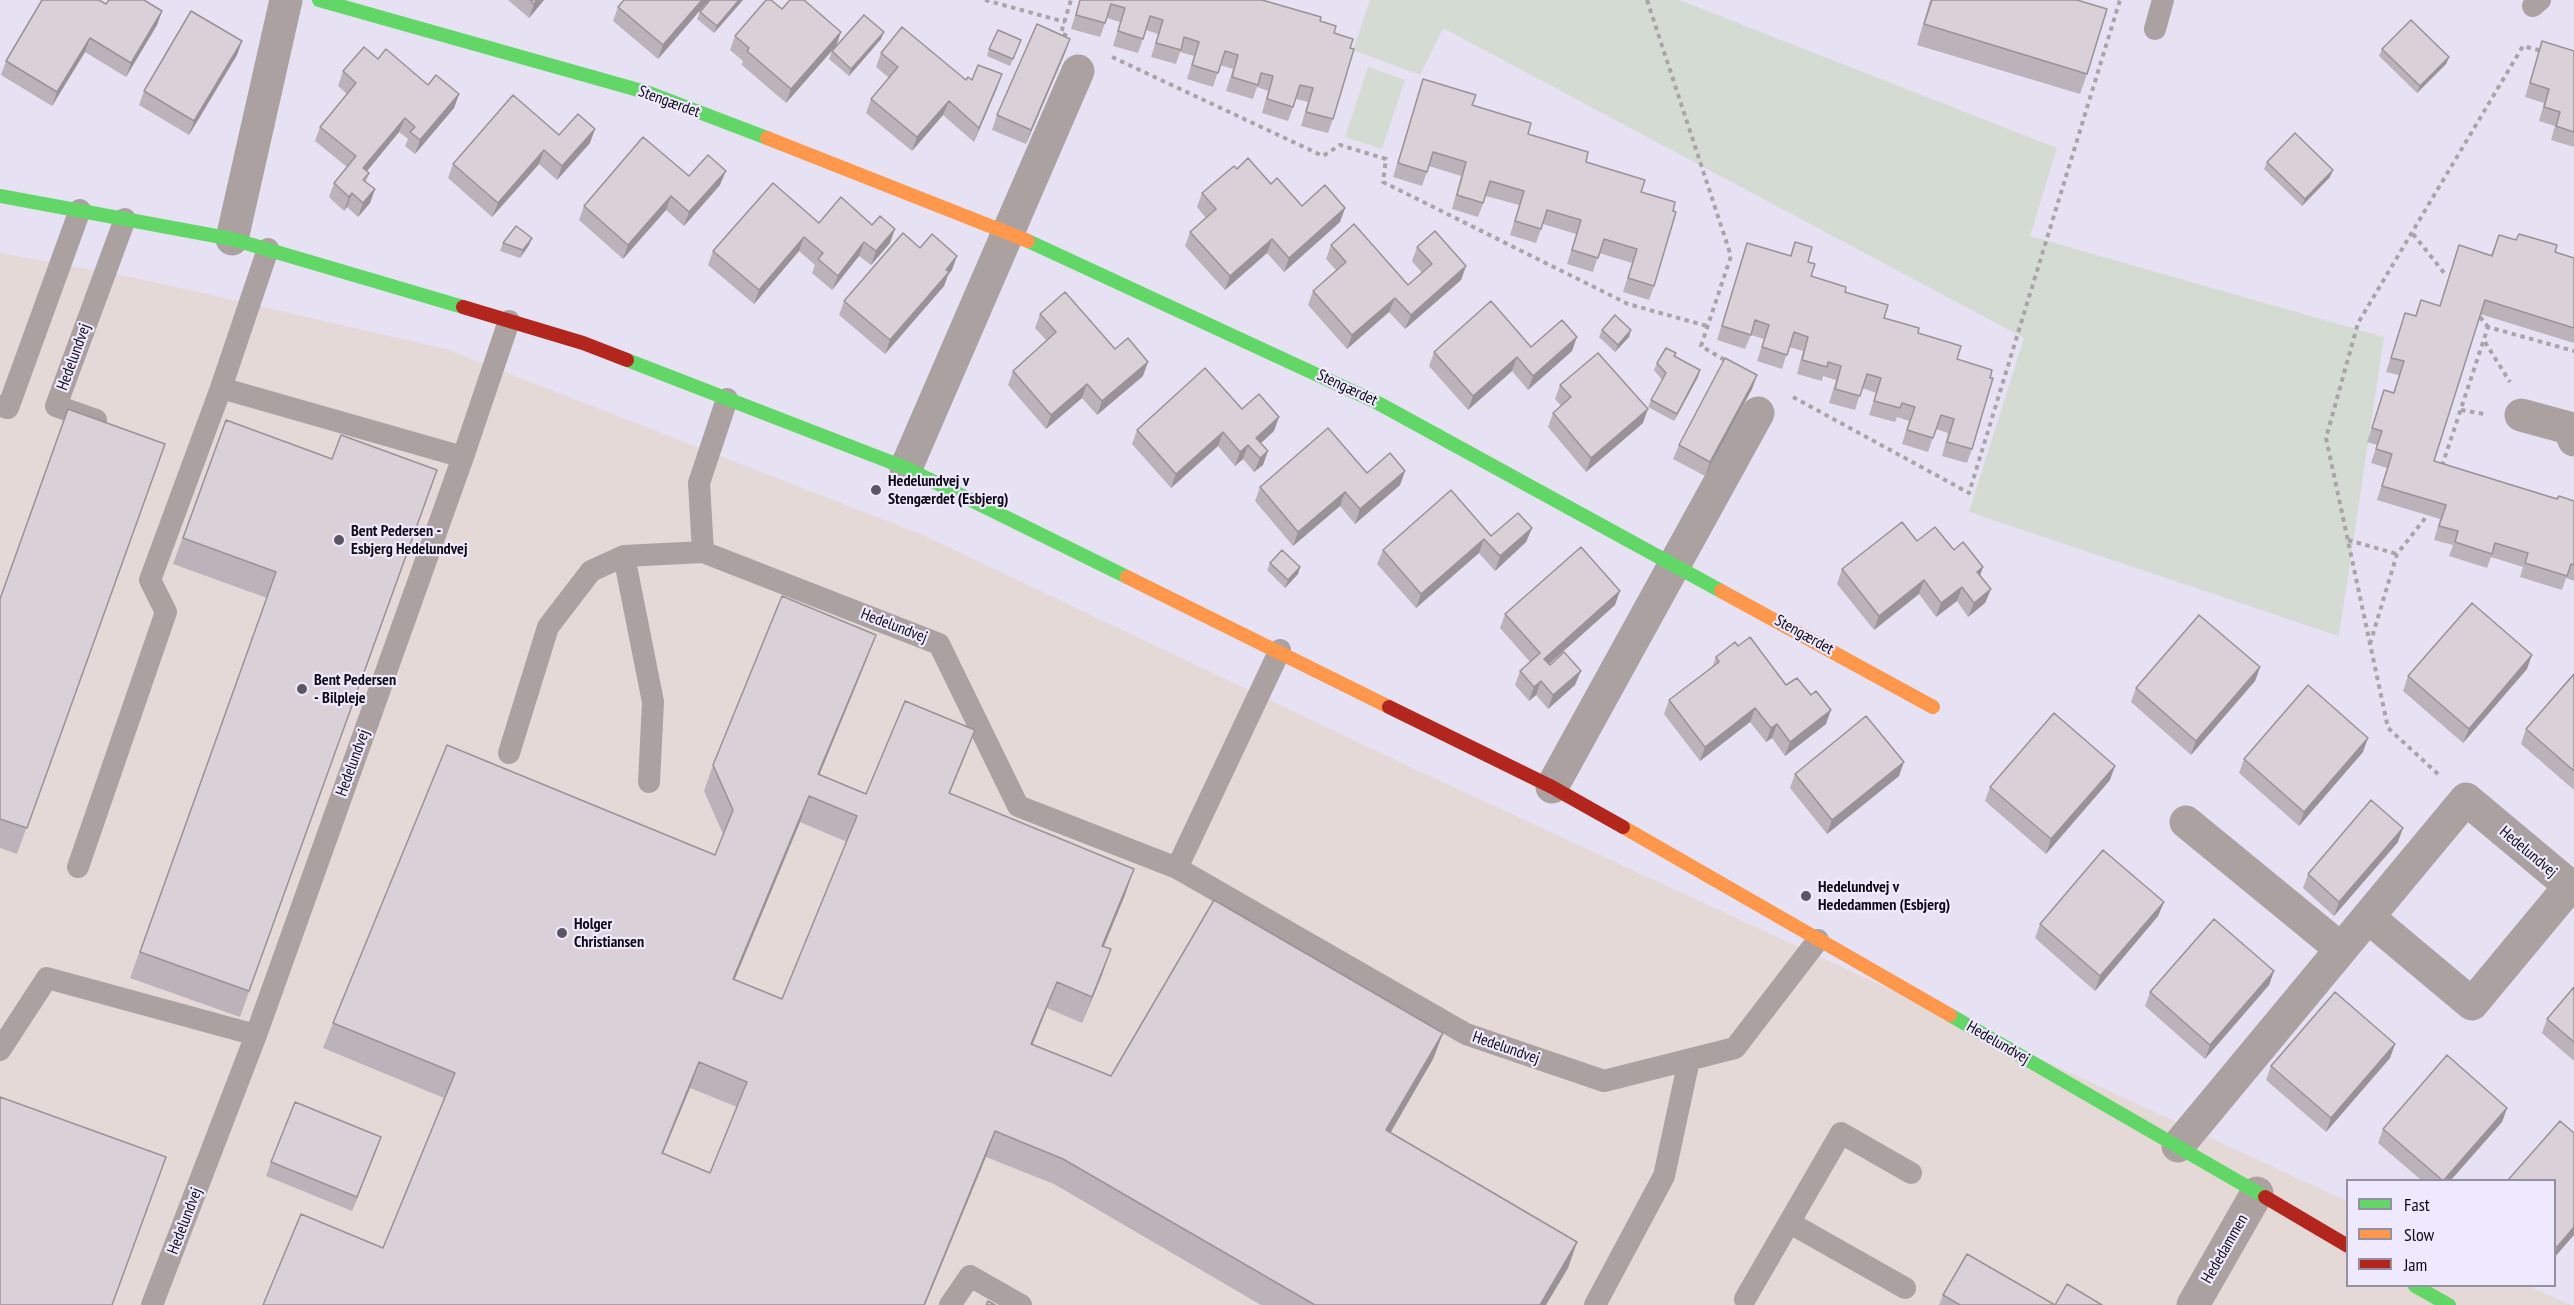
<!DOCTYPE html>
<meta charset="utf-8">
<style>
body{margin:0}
#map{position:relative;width:2574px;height:1305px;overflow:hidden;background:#e6e2f4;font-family:"PT Sans Narrow",sans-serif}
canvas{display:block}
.legend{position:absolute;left:2346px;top:1179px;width:210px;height:108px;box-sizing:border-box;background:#eee9fe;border:2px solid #9490a1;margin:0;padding:8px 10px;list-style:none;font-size:18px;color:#0e0b16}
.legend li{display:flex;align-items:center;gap:12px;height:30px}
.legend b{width:30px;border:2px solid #9490a1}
</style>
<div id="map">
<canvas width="2574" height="1305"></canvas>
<ul class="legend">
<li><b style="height:8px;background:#63d668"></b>Fast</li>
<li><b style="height:8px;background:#ff974d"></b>Slow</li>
<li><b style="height:8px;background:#b3261e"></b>Jam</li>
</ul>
</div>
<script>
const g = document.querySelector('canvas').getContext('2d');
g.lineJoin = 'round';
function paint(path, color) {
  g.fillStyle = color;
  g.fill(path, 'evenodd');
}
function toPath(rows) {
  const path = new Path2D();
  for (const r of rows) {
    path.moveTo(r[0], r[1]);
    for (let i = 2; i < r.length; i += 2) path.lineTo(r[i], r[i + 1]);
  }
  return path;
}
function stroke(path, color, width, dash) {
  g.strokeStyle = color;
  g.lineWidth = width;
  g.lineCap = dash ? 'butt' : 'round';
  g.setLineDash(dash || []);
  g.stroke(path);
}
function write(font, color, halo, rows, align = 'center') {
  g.font = font + ' "PT Sans Narrow",sans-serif';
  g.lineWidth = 4.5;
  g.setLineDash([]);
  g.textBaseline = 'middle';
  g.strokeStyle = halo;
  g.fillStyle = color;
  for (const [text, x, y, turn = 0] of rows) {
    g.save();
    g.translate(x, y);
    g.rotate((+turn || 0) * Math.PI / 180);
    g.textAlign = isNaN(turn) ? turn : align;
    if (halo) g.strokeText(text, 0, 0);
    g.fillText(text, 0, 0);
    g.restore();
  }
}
const industrial = toPath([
 [0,253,141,279,446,349,923,535,1404,764,2347,1201,2348,1286,2529,1286,2571,1305,0,1305]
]);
const green = toPath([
 [1370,0,1679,0,2057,148,2030,236,2384,337,2339,636,1969,512,2024,338,1443,28,1420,75,1353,50],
 [1368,67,1405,80,1382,149,1345,137]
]);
const path = toPath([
 [985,0,1065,22],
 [1647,0,1731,256,1701,346,1728,362],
 [1067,36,1061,33,1071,0],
 [1112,57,1323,156,1340,145,1386,159,1383,182,1628,304,1707,326],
 [2413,234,2445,274],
 [2480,317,2488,327],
 [2485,342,2510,382],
 [1793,397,1969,493,2120,0],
 [2461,410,2484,414],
 [2442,466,2488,327,2574,351],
 [2348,540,2397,554],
 [2370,644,2397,554,2426,517],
 [2438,774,2388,728,2326,438,2358,323,2523,46,2542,51]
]);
const lane = toPath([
 [2533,6,2540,0],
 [2155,29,2163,0],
 [268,249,221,388,463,457,509,321],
 [727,399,699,483,703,552,939,644,1018,806,1177,868,1466,1034,1604,1081,1735,1048,1818,940],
 [0,406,8,408,80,210],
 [96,420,56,406,125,219],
 [624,556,653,702,649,782],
 [509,753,548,627,591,571,624,556,703,552],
 [78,867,166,612,150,580,221,388],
 [1177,868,1280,650],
 [0,1050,47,978,256,1035],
 [1790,1223,1905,1288],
 [1745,1299,1841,1133,1911,1173],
 [152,1305,256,1035,463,457],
 [950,1305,970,1276,1021,1305],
 [1595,1305,1664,1176,1689,1060]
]);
const street = toPath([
 [232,239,286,0],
 [2521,415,2569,428,2574,440],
 [906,468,1078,71],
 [1552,787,1758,413],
 [2186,822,2341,949],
 [2178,1146,2368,917,2466,799,2570,886,2472,1004,2368,917],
 [2193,1305,2257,1193]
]);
const fast = toPath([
 [319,0,649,93,767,138],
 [0,196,232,239,463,307],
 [1028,241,1378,403,1721,591],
 [627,360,906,468,1127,577],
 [1950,1015,2265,1197],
 [2415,1286,2449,1305]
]);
const slow = toPath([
 [767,138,1028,241],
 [1127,577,1389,707],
 [1721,591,1933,707],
 [1623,827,1950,1015]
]);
const jam = toPath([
 [463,307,583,343,627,360],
 [1389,707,1552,787,1623,827],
 [2265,1197,2348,1246]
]);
const wall = toPath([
 [508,0,544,0,529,18],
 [624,0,709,0,658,59,613,21,618,7],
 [710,0,743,0,714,33,697,19,700,12],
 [1080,0,1262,0,1320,21,1350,48,1333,119,1328,133,1301,126,1308,102,1296,99,1288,121,1262,113,1268,91,1257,87,1253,99,1226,91,1233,69,1220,65,1213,87,1187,79,1194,56,1180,52,1176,64,1151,57,1158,34,1146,30,1138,53,1113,46,1120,22,1107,18,1100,37,1071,29],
 [1930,0,2077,0,2087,74,2080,94,1917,45],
 [106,4,162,11,157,25,126,77,85,52,52,106,1,75,6,61],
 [782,9,841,32,836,46,786,103,742,65,743,61,730,50,735,36],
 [881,39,849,76,829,59,832,51],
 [1070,39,1065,53,1026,144,992,130,997,115],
 [1021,40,1010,66,987,56,989,49],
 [242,41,237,55,189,135,139,105,144,91],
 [2542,41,2574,51,2574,147,2551,140,2555,126,2539,121,2544,103,2525,97],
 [2382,49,2449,57,2446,64,2417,93,2379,56],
 [881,53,966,80,972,80,997,88,974,142,943,115,912,151,866,113,871,99,889,78,876,67],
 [378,59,428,85,459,94,454,108,415,154,405,146,408,139,399,132,367,171,369,173,366,182,375,189,370,203,358,217,347,207,344,211,329,197,334,183,347,167,315,141,320,127,347,94,338,86,343,71],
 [1423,79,1472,105,1528,134,1586,162,1641,192,1654,286,1649,300,1623,292,1632,263,1599,253,1593,272,1567,264,1576,234,1543,224,1536,243,1510,235,1519,205,1486,196,1478,217,1452,209,1461,176,1429,166,1422,186,1393,177],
 [559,135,590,143,557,180,539,164,492,217,448,178,453,164],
 [2267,162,2330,177,2302,206,2264,169],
 [1237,169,1271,184,1302,206,1345,208,1340,222,1284,272,1267,253,1225,290,1185,246,1190,232,1206,218,1197,207,1202,193],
 [689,176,720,185,684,226,666,210,623,259,579,220,584,206],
 [819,223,890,243,871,265,859,256,832,290,812,273,815,265,799,251,754,304,708,265,713,251],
 [2499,235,2574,258,2574,343,2480,314,2434,461,2557,499,2574,501,2574,581,2566,578,2562,590,2520,577,2523,567,2491,557,2487,568,2449,556,2453,545,2434,540,2440,519,2377,500,2387,468,2371,463,2377,445,2367,442,2384,390,2393,393,2399,375,2386,372,2405,313,2415,316,2421,300,2440,306,2459,245,2491,255],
 [532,238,529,245,520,258,500,251,503,243],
 [1795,242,1808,262,1811,276,1845,292,1884,318,1918,333,1957,359,1972,449,1967,463,1942,456,1948,433,1936,429,1928,452,1902,444,1909,421,1897,417,1895,422,1869,415,1876,393,1862,388,1855,410,1829,403,1836,380,1823,376,1822,381,1797,374,1803,351,1789,347,1782,369,1757,361,1764,339,1751,335,1745,349,1717,340,1747,243,1790,256],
 [1331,245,1408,285,1422,273,1412,261,1417,247,1466,266,1461,280,1405,329,1389,312,1347,349,1308,305,1313,291,1336,270,1326,259],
 [920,248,952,270,948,275,944,286,885,354,839,315,844,301],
 [1040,314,1115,349,1143,376,1097,415,1082,398,1046,429,1008,385,1013,371,1047,341,1035,328],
 [1602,330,1629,337,1615,352,1599,337],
 [1531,347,1572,351,1528,390,1512,371,1468,410,1429,366,1434,352],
 [1675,356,1698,377,1674,421,1648,407,1651,400,1662,380,1654,370,1657,363],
 [1757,375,1752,389,1705,476,1673,459,1679,445],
 [1560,385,1643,423,1586,472,1548,427,1553,413,1561,406,1555,399],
 [1242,409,1274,431,1261,443,1263,465,1254,472,1243,459,1235,466,1218,446,1171,488,1132,444,1137,430],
 [226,420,332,459,437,470,240,1017,130,978,267,598,173,564],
 [165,444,17,854,0,848,0,598],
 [1405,471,1400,485,1355,524,1340,506,1293,546,1255,501,1260,487,1367,473],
 [1532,528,1526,542,1495,571,1479,553,1416,608,1377,564,1383,550,1491,536],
 [1917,541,1954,550,1983,567,1980,576,1991,589,1985,603,1968,617,1957,601,1936,617,1919,594,1874,630,1837,584,1842,569],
 [1270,563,1300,567,1298,574,1285,588,1267,570],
 [1615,605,1549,664,1575,685,1548,709,1536,695,1529,701,1515,685,1520,671,1530,662,1500,628,1505,614],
 [1738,646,1786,685,1826,724,1785,756,1772,738,1766,742,1750,722,1700,761,1664,714,1669,700,1712,667,1716,657],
 [866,661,819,775,866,794,975,730,950,793,1125,895,1104,946,1102,975,1082,1023,1047,1008,1033,1044,1111,1076,1443,1033,1433,1059,1390,1133,1577,1242,1568,1268,1546,1305,1261,1305,1054,1184,986,1157,383,1248,444,1098,323,1048,333,1023,715,855,723,834,704,791,713,765],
 [800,822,847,842,782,999,734,980],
 [690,1088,737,1107,710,1173,663,1154],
 [2260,667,2255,681,2191,755,2131,702,2136,688],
 [2527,669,2463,743,2403,691,2408,676],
 [2574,674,2574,790,2521,744,2526,729],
 [2363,752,2299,826,2239,773,2244,759],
 [1795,774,1899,776,1827,834,1790,788],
 [2110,780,2046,854,1985,801,1990,787],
 [2398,842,2334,916,2303,888,2308,874],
 [2164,902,2158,916,2095,991,2035,938,2040,924],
 [2274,971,2269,985,2205,1059,2145,1006,2150,992],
 [2574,987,2574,1061,2542,1033,2547,1019],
 [2395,1044,2390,1058,2326,1132,2266,1080,2271,1066],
 [2507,1108,2502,1122,2451,1180,2421,1180,2378,1143,2383,1129],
 [381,1137,352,1211,266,1176,271,1162],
 [1943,1295,2055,1305,2102,1305,1939,1305]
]);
const shadedWall = toPath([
 [537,0,544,0,529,18,534,4],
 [702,0,709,0,658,59,663,45],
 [739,0,743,0,714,33,717,26],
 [162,11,157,25,126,77,131,63],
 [841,32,836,46,786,103,791,89],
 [884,32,881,39,849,76,851,69],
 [90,38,85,52,52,106,57,92],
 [1070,39,1065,53,1026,144,1031,130],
 [242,41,237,55,189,135,194,121],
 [2449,57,2446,64,2417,93,2420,86],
 [1002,74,997,88,974,142,979,128],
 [459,94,454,108,415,154,420,140],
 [949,101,943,115,912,151,917,137],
 [405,118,399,132,358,182,363,168],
 [595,129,590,143,557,180,562,166],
 [544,150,539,164,492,217,498,203],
 [2333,170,2330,177,2302,206,2305,199],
 [726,171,720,185,684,226,689,212],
 [375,189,370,203,358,217,363,203],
 [352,193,347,207,344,211,349,197],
 [671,196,666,210,623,259,628,245],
 [1345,208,1340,222,1284,272,1289,258],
 [895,229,890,243,871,265,876,251],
 [804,237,799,251,754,304,759,290],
 [532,238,529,245,520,258,523,250],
 [1272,239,1267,253,1225,290,1230,276],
 [864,242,859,256,832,290,838,276],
 [957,256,952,270,948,275,944,286,885,354,890,340],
 [1466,266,1461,280,1405,329,1411,315],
 [1395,298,1389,312,1347,349,1352,335],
 [1631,330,1629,337,1615,352,1618,345],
 [1577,337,1572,351,1528,390,1533,376],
 [1517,357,1512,371,1468,410,1473,396],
 [1148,362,1143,376,1097,415,1102,401],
 [1700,370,1698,377,1674,421,1677,414],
 [1757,375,1752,389,1705,476,1710,462],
 [1087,384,1082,398,1046,429,1051,415],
 [1648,409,1643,423,1586,472,1591,458],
 [1279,417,1274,431,1253,450,1256,438],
 [1223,432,1218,446,1171,488,1176,474],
 [1248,445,1243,459,1235,466,1240,452],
 [1268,451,1263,465,1254,472,1260,458],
 [1405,471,1400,485,1355,524,1360,509],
 [1345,492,1340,506,1293,546,1298,532],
 [1532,528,1526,542,1495,571,1500,556],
 [1484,539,1479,553,1416,608,1421,594],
 [1300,567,1298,574,1285,588,1288,580],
 [1983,567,1978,581,1977,572],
 [1924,580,1919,594,1874,630,1879,616],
 [1962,587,1957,601,1936,617,1941,603],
 [1991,589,1985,603,1968,617,1974,603],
 [1620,591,1615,605,1539,673,1544,659],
 [876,635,866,661,809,800,818,774],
 [2532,655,2527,669,2463,743,2469,729],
 [2260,667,2255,681,2191,755,2196,741],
 [1581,671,1575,685,1548,709,1553,695],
 [1541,681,1536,695,1529,701,1534,687],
 [1755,708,1750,722,1700,761,1705,747],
 [1831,710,1826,724,1785,756,1790,742],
 [1777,724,1772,738,1766,742,1771,728],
 [975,730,965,756,939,819,949,793],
 [2368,738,2363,752,2299,826,2304,812],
 [1904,762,1899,776,1827,834,1832,820],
 [2115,766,2110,780,2046,854,2051,839],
 [809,796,800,822,724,1005,733,979],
 [2403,828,2398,842,2334,916,2339,902],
 [1134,869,1125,895,1093,972,1102,946],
 [2164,902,2158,916,2095,991,2100,976],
 [1111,949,1102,975,1082,1023,1092,997],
 [2274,971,2269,985,2205,1059,2210,1045],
 [1057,982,1047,1008,1022,1070,1031,1044],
 [1443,1033,1433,1059,1377,1156,1386,1130],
 [2395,1044,2390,1058,2326,1132,2331,1118],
 [699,1062,690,1088,652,1179,662,1153],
 [2507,1108,2502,1122,2451,1180,2444,1180],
 [995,1131,986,1157,925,1305,924,1305],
 [381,1137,376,1151,352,1211,357,1197],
 [2574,1227,2574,1235,2554,1258,2554,1254,2557,1247],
 [1577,1242,1568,1268,1546,1305,1540,1305]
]);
const building = toPath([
 [42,0,99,0,106,4,109,0,144,0,162,11,131,63,90,38,57,92,6,61,42,0],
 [530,0,537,0,534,4,530,0],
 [624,0,702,0,663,45,618,7,624,0],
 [710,0,739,0,717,26,700,12,710,0],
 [766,0,771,0,782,9,790,0,804,0,841,32,791,89,747,51,749,48,735,36,766,0],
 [1080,0,1262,0,1321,17,1320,21,1336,26,1334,33,1353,39,1350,48,1354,49,1333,119,1306,112,1313,88,1300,85,1293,107,1267,99,1273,76,1261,73,1258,85,1232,77,1238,55,1225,51,1218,73,1192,65,1199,42,1184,37,1181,50,1156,43,1163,20,1150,16,1143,39,1118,31,1125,8,1111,4,1105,23,1076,15,1080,0],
 [1932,0,2077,0,2107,9,2087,74,1924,24,1932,0],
 [191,11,242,41,194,121,144,91,191,11],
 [864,15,884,32,851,69,832,51,864,15],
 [2411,20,2449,57,2420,86,2382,49,2411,20],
 [1037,24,1070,39,1031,130,997,115,1037,24],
 [902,27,966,80,968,77,972,80,978,65,1002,74,979,128,949,101,917,137,871,99,898,67,881,53,902,27],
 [998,30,1021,40,1013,59,989,49,998,30],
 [2542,41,2574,51,2574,132,2556,126,2560,112,2544,107,2549,89,2530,83,2542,41],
 [364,47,378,59,386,49,428,85,436,75,459,94,420,140,410,132,415,127,405,118,363,168,369,173,363,180,375,189,363,203,352,193,349,197,334,183,356,156,320,127,356,83,343,71,364,47],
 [1423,79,1476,95,1472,105,1531,123,1528,134,1588,152,1586,162,1645,180,1641,192,1675,202,1673,211,1676,212,1654,286,1628,278,1637,249,1604,239,1598,258,1572,250,1581,220,1547,210,1541,229,1515,221,1524,191,1490,181,1483,203,1457,195,1466,162,1433,152,1427,172,1398,163,1423,79],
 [513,95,559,135,578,114,595,129,562,166,544,150,498,203,453,164,513,95],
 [2295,133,2333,170,2305,199,2267,162,2295,133],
 [643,137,689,176,708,155,726,171,689,212,671,196,628,245,584,206,643,137],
 [1248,158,1271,184,1277,178,1302,206,1325,185,1345,208,1289,258,1272,239,1230,276,1190,232,1216,209,1202,193,1234,166,1237,169,1248,158],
 [773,183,819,223,841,197,872,225,880,216,895,229,876,251,864,242,838,276,818,259,823,253,804,237,759,290,713,251,773,183],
 [1354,224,1408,285,1432,264,1417,247,1435,231,1466,266,1411,315,1395,298,1352,335,1313,291,1346,262,1331,245,1354,224],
 [516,226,532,238,523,250,503,243,516,226],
 [903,233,920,248,932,234,957,256,946,270,949,272,890,340,844,301,903,233],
 [2519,234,2557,245,2555,252,2574,258,2574,328,2485,300,2434,461,2557,499,2559,496,2574,501,2574,565,2571,564,2567,576,2525,563,2528,553,2495,543,2492,554,2455,542,2458,531,2439,526,2446,505,2382,486,2392,454,2376,449,2382,431,2372,428,2384,390,2394,393,2404,361,2391,358,2405,313,2416,316,2421,300,2440,306,2459,245,2492,256,2499,235,2516,240,2519,234],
 [1795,242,1812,247,1808,262,1815,264,1811,276,1846,287,1845,292,1888,305,1884,318,1919,328,1918,333,1961,346,1957,359,1992,370,1990,378,1993,378,1972,449,1947,442,1954,419,1941,415,1933,438,1907,430,1915,407,1902,403,1900,408,1874,401,1881,378,1867,374,1860,396,1835,389,1841,366,1828,362,1827,367,1802,360,1808,337,1794,332,1787,355,1762,347,1769,325,1755,320,1751,335,1722,326,1747,243,1791,256,1795,242],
 [1065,292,1115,349,1128,338,1148,362,1102,401,1087,384,1051,415,1013,371,1056,332,1040,314,1065,292],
 [1491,301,1531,347,1562,320,1577,337,1533,376,1517,357,1473,396,1434,352,1491,301],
 [1615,315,1631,330,1618,345,1602,330,1615,315],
 [1666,348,1676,353,1674,356,1700,370,1677,414,1651,400,1666,373,1657,363,1666,348],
 [1598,353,1648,409,1591,458,1553,413,1571,397,1560,385,1598,353],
 [1725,358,1757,375,1710,462,1679,445,1725,358],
 [1205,368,1242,409,1259,394,1279,417,1256,438,1268,451,1260,458,1248,445,1240,452,1223,432,1176,474,1137,430,1205,368],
 [68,409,165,444,27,828,0,819,0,599,68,409],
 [226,420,332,459,341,435,437,470,249,991,140,952,276,572,183,538,226,420],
 [1328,428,1367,473,1390,453,1405,471,1360,509,1345,492,1298,532,1260,487,1328,428],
 [1451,490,1491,536,1518,513,1532,528,1500,556,1484,539,1421,594,1383,550,1451,490],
 [1902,522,1917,541,1935,527,1954,550,1963,542,1983,567,1977,572,1991,589,1974,603,1962,587,1941,603,1924,580,1879,616,1842,569,1902,522],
 [1581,547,1620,591,1544,659,1550,665,1564,652,1581,671,1553,695,1541,681,1534,687,1520,671,1540,653,1505,614,1581,547],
 [1282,550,1300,567,1288,580,1270,563,1282,550],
 [782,596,876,635,818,774,866,794,905,701,975,730,949,793,1134,869,1102,946,1111,949,1092,997,1057,982,1031,1044,1111,1076,1214,900,1443,1033,1386,1130,1577,1242,1540,1305,1315,1305,1063,1159,995,1131,924,1305,263,1305,301,1214,383,1248,455,1073,333,1023,447,745,715,855,733,810,713,765,782,596],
 [809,796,857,816,782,999,733,979,809,796],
 [699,1062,747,1082,710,1173,662,1153,699,1062],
 [2472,603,2532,655,2469,729,2408,676,2472,603],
 [2199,615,2260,667,2196,741,2136,688,2199,615],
 [1750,637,1786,685,1797,678,1811,695,1816,691,1831,710,1790,742,1777,724,1771,728,1755,708,1705,747,1669,700,1719,662,1716,657,1735,642,1738,646,1750,637],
 [2574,674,2574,771,2526,729,2574,674],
 [2308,685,2368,738,2304,812,2244,759,2308,685],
 [2054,713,2115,766,2051,839,1990,787,2054,713],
 [1866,716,1904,762,1832,820,1795,774,1866,716],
 [2371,800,2403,828,2339,902,2308,874,2371,800],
 [2103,850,2164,902,2100,976,2040,924,2103,850],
 [2214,919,2274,971,2210,1045,2150,992,2214,919],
 [2574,987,2574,1042,2547,1019,2574,987],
 [2335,992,2395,1044,2331,1118,2271,1066,2335,992],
 [2447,1055,2507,1108,2444,1180,2442,1180,2383,1129,2447,1055],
 [0,1097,166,1157,112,1305,0,1305,0,1097],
 [295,1102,381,1137,357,1197,271,1162,295,1102],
 [2560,1121,2574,1133,2574,1227,2557,1247,2554,1245,2554,1180,2508,1180,2560,1121],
 [1967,1254,2055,1305,2067,1284,2102,1305,1960,1305,1943,1295,1967,1254],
 [988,1301,995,1305,986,1305,988,1301]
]);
const markers = [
 [876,490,6,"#5a5664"],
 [339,540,6,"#5a5664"],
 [302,689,6,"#5a5664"],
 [1806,896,6,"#5a5664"],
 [562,933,6,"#5a5664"]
];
const streetNames = [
 ["Stengærdet",669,102,20],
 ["Hedelundvej",74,357,-70],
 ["Stengærdet",1347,388,25],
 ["Hedelundvej",894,626,21],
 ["Stengærdet",1804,635,29],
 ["Hedelundvej",353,763,-70],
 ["Hedelundvej",2528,852,40],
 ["Hedelundvej",1998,1043,30],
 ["Hedelundvej",1506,1048,19],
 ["Hedelundvej",185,1221,-69],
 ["Hededammen",2225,1249,-60]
];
const poiNames = [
 ["Hedelundvej v",888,481],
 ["Stengærdet (Esbjerg)",888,499],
 ["Bent Pedersen -",351,531],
 ["Esbjerg Hedelundvej",351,549],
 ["Bent Pedersen",314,680],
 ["- Bilpleje",314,698],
 ["Hedelundvej v",1818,887],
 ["Hededammen (Esbjerg)",1818,905],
 ["Holger",574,924],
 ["Christiansen",574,942]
];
paint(industrial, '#e5d9d8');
paint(green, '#d3dbd3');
stroke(path, '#aaa3a7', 4, [4.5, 4.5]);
stroke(lane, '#aba1a0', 22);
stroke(street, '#aba1a0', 33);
stroke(fast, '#63d668', 14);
stroke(slow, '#ff974d', 14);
stroke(jam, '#b3261e', 14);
paint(wall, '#bbb3b9');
paint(shadedWall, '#999296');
paint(building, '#dad0d7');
stroke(building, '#999296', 1.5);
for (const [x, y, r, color] of markers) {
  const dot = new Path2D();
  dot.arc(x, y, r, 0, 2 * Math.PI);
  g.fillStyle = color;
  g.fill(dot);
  stroke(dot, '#eee9fe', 2);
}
write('16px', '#0e0b16', '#eee9fe', streetNames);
write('bold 16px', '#0e0b16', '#eee9fe', poiNames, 'left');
</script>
